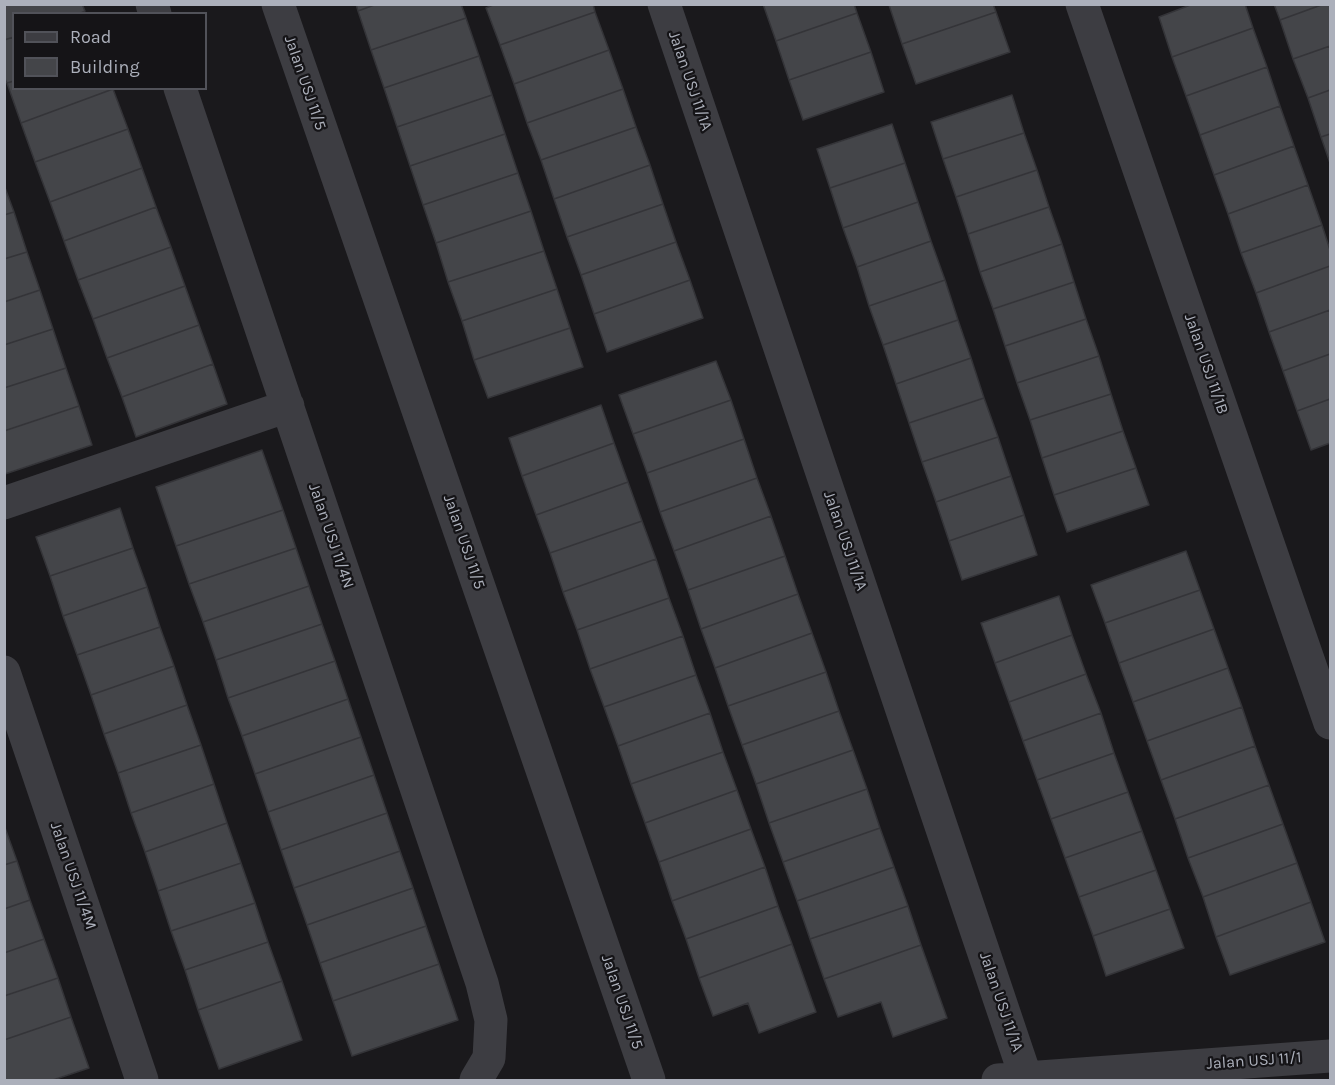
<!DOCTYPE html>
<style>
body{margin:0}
#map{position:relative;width:1335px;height:1085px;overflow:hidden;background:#1a191c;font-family:Karla,sans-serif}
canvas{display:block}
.frame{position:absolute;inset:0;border:6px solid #acb0bb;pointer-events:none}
.legend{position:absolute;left:12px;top:12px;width:195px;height:78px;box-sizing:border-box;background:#151417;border:2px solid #515259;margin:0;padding:8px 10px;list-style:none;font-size:18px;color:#acb0bb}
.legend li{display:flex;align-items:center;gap:12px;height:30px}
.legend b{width:30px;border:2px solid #515259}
</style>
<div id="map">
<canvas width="1335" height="1085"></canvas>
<div class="frame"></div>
<ul class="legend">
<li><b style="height:8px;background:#3d3d42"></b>Road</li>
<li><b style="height:16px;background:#444549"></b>Building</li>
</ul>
</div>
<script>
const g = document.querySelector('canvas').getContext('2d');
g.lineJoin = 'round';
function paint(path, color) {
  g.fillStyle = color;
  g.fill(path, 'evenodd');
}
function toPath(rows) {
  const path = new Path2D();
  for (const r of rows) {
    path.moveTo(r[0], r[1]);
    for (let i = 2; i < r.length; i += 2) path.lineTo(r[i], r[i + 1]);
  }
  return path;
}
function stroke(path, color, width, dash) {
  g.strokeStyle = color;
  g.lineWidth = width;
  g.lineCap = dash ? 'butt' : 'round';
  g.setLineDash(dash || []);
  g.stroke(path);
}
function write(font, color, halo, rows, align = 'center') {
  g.font = font + ' Karla,sans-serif';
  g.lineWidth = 4.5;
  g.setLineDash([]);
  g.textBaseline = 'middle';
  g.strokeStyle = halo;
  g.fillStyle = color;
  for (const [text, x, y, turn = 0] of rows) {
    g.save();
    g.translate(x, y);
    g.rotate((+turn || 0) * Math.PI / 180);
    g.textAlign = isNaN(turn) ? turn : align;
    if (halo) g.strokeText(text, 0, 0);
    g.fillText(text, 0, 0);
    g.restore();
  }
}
const building = toPath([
 [4,4,82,4,85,11,79,14,14,14,14,37,4,40,4,4],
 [356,4,377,4,358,11,356,4],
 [377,4,461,4,466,18,371,50,358,11,377,4],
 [495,4,593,4,595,12,500,45,486,8,495,4],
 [763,4,854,4,857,13,776,41,763,4],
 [891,4,993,4,996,12,902,44,889,5,891,4],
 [1193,4,1245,4,1253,28,1172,57,1159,17,1193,4],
 [1274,4,1324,4,1280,20,1274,4],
 [1324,4,1330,4,1330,46,1293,59,1280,20,1324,4],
 [595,12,609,50,514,84,500,45,595,12],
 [996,12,1010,52,916,84,902,44,996,12],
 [857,13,871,52,789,80,776,41,857,13],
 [466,18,479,56,384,88,371,50,466,18],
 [1253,28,1267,67,1186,96,1172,57,1253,28],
 [14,37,14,81,7,83,4,77,4,40,14,37],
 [1330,46,1330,90,1308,98,1293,59,1330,46],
 [609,50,623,89,527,123,514,84,609,50],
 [871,52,884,92,803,120,789,80,871,52],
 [479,56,492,95,397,127,384,88,479,56],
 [1267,67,1280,106,1200,135,1186,96,1267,67],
 [14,81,14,88,113,89,21,123,7,83,14,81],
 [113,89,128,129,35,162,21,123,113,89],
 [623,89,636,127,541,160,527,123,623,89],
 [1330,90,1330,134,1321,137,1308,98,1330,90],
 [492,95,505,134,410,166,397,127,492,95],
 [1012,95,1024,133,943,159,931,122,1012,95],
 [1280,106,1294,146,1214,175,1200,135,1280,106],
 [892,124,905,163,830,188,817,149,892,124],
 [636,127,650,165,554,199,541,160,636,127],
 [128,129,142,168,50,202,35,162,128,129],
 [1024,133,1037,170,956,197,943,159,1024,133],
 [505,134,518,173,423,205,410,166,505,134],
 [1330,134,1330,163,1321,137,1330,134],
 [1294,146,1308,185,1228,214,1214,175,1294,146],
 [905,163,918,202,843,228,830,188,905,163],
 [650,165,663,204,567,237,554,199,650,165],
 [142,168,156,207,64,241,50,202,142,168],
 [1037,170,1049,207,968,234,956,197,1037,170],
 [518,173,531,211,436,243,423,205,518,173],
 [4,185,14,212,4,215,4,185],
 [1308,185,1322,225,1241,253,1228,214,1308,185],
 [918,202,931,241,857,267,843,228,918,202],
 [663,204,676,242,581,275,567,237,663,204],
 [156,207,171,247,78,280,64,241,156,207],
 [1049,207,1062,244,980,272,968,234,1049,207],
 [531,211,544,251,448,282,436,243,531,211],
 [14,212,27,252,4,259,4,215,14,212],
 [1322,225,1330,250,1330,266,1256,293,1241,253,1322,225],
 [931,241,945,280,869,306,857,267,931,241],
 [676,242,690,280,594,314,581,275,676,242],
 [1062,244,1074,282,993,309,980,272,1062,244],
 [171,247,185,286,93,319,78,280,171,247],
 [544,251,557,289,462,321,448,282,544,251],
 [27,252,40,290,4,302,4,259,27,252],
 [1330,266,1330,310,1269,332,1256,293,1330,266],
 [690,280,703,318,607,352,594,314,690,280],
 [945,280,958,320,883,345,869,306,945,280],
 [1074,282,1086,319,1005,346,993,309,1074,282],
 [185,286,199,325,107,358,93,319,185,286],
 [557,289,570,328,474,360,462,321,557,289],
 [40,290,53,329,4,345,4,302,40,290],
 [1330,310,1330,354,1283,371,1269,332,1330,310],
 [1086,319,1099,356,1017,383,1005,346,1086,319],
 [958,320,971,358,896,384,883,345,958,320],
 [199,325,213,364,122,397,107,358,199,325],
 [570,328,583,367,488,398,474,360,570,328],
 [53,329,66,368,4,388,4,345,53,329],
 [1330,354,1330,399,1297,411,1283,371,1330,354],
 [1099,356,1111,394,1030,420,1017,383,1099,356],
 [971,358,984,398,909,423,896,384,971,358],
 [716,361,731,400,633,434,619,395,716,361],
 [213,364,227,404,136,437,122,397,213,364],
 [66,368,79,406,4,431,4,388,66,368],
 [1111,394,1123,431,1042,458,1030,420,1111,394],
 [984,398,998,437,922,462,909,423,984,398],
 [1330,399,1330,443,1311,450,1297,411,1330,399],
 [731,400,744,439,647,473,633,434,731,400],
 [601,405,614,443,522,476,509,438,601,405],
 [79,406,92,445,5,474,4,431,79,406],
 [1123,431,1136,468,1054,495,1042,458,1123,431],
 [998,437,1011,476,936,502,922,462,998,437],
 [744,439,757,478,660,512,647,473,744,439],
 [614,443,628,482,536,515,522,476,614,443],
 [262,450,283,510,176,546,156,487,262,450],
 [1136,468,1149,505,1067,532,1054,495,1136,468],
 [1011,476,1024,515,949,541,936,502,1011,476],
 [757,478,771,516,674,551,660,512,757,478],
 [628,482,642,521,550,553,536,515,628,482],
 [120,508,133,548,50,576,36,537,120,508],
 [283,510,296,548,189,584,176,546,283,510],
 [1024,515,1037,555,962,580,949,541,1024,515],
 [771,516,785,556,688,590,674,551,771,516],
 [642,521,656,559,563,592,550,553,642,521],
 [133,548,147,587,63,616,50,576,133,548],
 [296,548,309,586,203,622,189,584,296,548],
 [1186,551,1200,590,1105,623,1091,585,1186,551],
 [785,556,798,594,701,629,688,590,785,556],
 [656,559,669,598,577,630,563,592,656,559],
 [309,586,322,624,216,660,203,622,309,586],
 [147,587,160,627,77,655,63,616,147,587],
 [1200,590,1214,629,1119,663,1105,623,1200,590],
 [798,594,812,633,715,668,701,629,798,594],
 [1059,596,1072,635,995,663,981,623,1059,596],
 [669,598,683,636,590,669,577,630,669,598],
 [322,624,335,661,228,698,216,660,322,624],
 [160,627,174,666,91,695,77,655,160,627],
 [1214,629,1228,668,1133,702,1119,663,1214,629],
 [812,633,826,672,728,706,715,668,812,633],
 [1072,635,1086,674,1009,702,995,663,1072,635],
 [683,636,696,675,604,707,590,669,683,636],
 [335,661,348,699,242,736,228,698,335,661],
 [174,666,187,705,104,734,91,695,174,666],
 [1228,668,1242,707,1147,741,1133,702,1228,668],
 [826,672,839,711,742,745,728,706,826,672],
 [1086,674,1101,713,1023,741,1009,702,1086,674],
 [696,675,710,713,618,746,604,707,696,675],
 [348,699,361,737,255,774,242,736,348,699],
 [187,705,201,745,118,773,104,734,187,705],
 [1242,707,1255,746,1161,780,1147,741,1242,707],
 [839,711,853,750,756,784,742,745,839,711],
 [710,713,723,752,631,784,618,746,710,713],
 [1101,713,1114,753,1037,780,1023,741,1101,713],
 [361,737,374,775,268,812,255,774,361,737],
 [201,745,214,784,131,813,118,773,201,745],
 [1255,746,1269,785,1175,819,1161,780,1255,746],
 [853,750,867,789,769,823,756,784,853,750],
 [723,752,737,790,645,823,631,784,723,752],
 [1114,753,1128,792,1051,819,1037,780,1114,753],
 [374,775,387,813,281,850,268,812,374,775],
 [214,784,227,823,145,852,131,813,214,784],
 [1269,785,1283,824,1188,858,1175,819,1269,785],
 [867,789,880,828,783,862,769,823,867,789],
 [737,790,751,829,659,862,645,823,737,790],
 [1128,792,1142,831,1065,858,1051,819,1128,792],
 [387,813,400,851,294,888,281,850,387,813],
 [227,823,241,863,158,891,145,852,227,823],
 [1283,824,1297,863,1203,897,1188,858,1283,824],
 [4,825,17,861,4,865,4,825],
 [880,828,894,867,797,901,783,862,880,828],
 [751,829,765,867,672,901,659,862,751,829],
 [1142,831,1156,870,1079,897,1065,858,1142,831],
 [400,851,413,888,307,925,294,888,400,851],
 [17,861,30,900,4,909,4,865,17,861],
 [241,863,255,903,171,931,158,891,241,863],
 [1297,863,1311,902,1216,937,1203,897,1297,863],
 [765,867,778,906,686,939,672,901,765,867],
 [894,867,908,906,810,939,797,901,894,867],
 [1156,870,1170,909,1093,936,1079,897,1156,870],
 [413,888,426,926,320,963,307,925,413,888],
 [30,900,44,939,4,953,4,909,30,900],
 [1311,902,1325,942,1230,975,1216,937,1311,902],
 [255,903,268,942,185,970,171,931,255,903],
 [778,906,792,944,699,978,686,939,778,906],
 [908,906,921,945,824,979,810,939,908,906],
 [1170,909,1184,948,1106,976,1093,936,1170,909],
 [426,926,439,964,333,1001,320,963,426,926],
 [44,939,58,978,4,996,4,953,44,939],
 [268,942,282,981,198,1010,185,970,268,942],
 [792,944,816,1012,759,1033,748,1003,713,1016,699,978,792,944],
 [921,945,947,1018,893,1037,881,1002,838,1017,824,979,921,945],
 [439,964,458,1020,352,1056,333,1001,439,964],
 [58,978,71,1017,4,1040,4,996,58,978],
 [282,981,302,1040,219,1069,198,1010,282,981],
 [71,1017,89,1068,53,1080,4,1080,4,1040,71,1017]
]);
const minor = toPath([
 [152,4,155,14],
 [278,4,649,1080],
 [664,4,1026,1078],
 [1082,4,1330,723],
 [180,88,482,983,491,1020,489,1058,476,1080],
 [4,503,288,406],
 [4,672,142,1080],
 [998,1080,1330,1056]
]);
const streetNames = [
 ["Jalan USJ 11/1A",690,81,71],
 ["Jalan USJ 11/5",305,83,71],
 ["Jalan USJ 11/1B",1206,364,71],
 ["Jalan USJ 11/4N",331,536,71],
 ["Jalan USJ 11/1A",845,541,71],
 ["Jalan USJ 11/5",464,542,71],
 ["Jalan USJ 11/4M",73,876,71],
 ["Jalan USJ 11/5",622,1002,71],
 ["Jalan USJ 11/1A",1001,1002,71],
 ["Jalan USJ 11/1",1254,1061,-4]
];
paint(building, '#444549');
stroke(building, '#343438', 1.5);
stroke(minor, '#3d3d42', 33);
write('16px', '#acb0bb', '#151417', streetNames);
</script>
